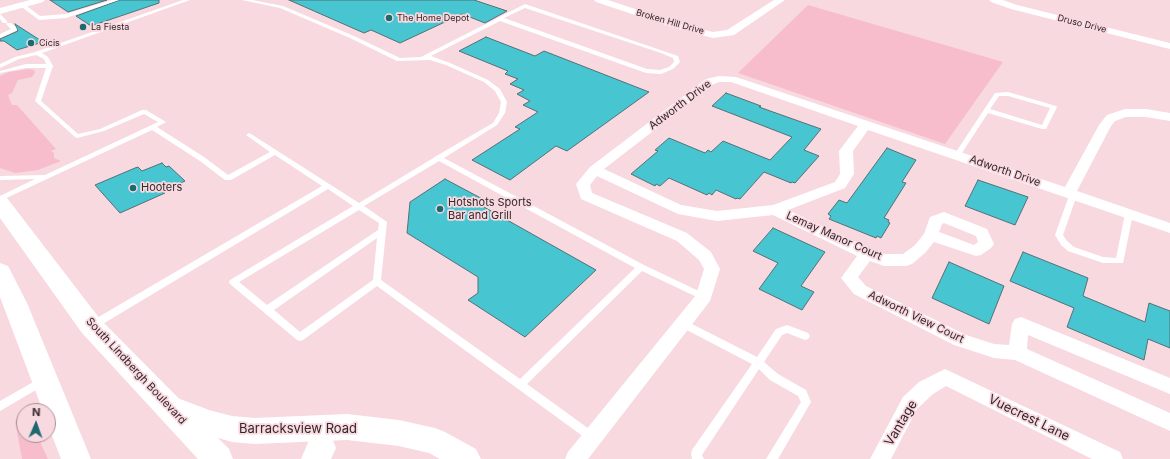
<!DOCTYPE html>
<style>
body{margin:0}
#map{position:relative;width:1170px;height:459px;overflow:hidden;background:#f8d9e0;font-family:Inter,sans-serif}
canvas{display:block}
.north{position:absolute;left:16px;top:403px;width:40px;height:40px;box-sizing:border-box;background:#f8d9e0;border:1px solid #a99297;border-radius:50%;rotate:2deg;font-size:11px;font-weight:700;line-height:16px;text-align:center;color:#33272a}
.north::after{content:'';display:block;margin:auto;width:14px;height:18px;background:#1d6970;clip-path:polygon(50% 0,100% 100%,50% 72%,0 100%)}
</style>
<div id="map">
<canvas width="1170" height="459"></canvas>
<div class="north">N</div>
</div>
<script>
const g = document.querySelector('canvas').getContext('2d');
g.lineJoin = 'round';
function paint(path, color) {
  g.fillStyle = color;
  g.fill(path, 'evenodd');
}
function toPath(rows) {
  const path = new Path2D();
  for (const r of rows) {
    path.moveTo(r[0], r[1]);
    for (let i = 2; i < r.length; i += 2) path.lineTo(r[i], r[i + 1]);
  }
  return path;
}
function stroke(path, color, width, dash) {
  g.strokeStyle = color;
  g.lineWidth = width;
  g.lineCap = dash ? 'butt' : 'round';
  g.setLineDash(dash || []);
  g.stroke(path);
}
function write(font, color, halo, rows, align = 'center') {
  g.font = font + ' Inter,sans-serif';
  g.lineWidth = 3.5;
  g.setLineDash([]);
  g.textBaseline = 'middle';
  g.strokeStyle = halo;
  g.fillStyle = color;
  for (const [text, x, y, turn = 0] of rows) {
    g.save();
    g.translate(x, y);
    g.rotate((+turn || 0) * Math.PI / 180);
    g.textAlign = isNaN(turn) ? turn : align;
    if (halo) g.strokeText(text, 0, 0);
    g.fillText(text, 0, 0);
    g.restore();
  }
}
const green = toPath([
 [808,5,1003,62,945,144,738,73],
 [29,69,34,70,35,73,32,77,18,80,12,93,8,95,12,105,17,105,56,149,51,151,54,153,54,158,61,161,38,170,15,173,0,168,0,76,9,72],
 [24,417,24,435,37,435,48,459,22,459,15,421]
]);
const building = toPath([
 [50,0,107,0,68,12,50,0],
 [120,0,159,0,159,3,91,26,76,16,120,0],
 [289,0,474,0,507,11,485,23,462,14,400,43,371,30,364,33,289,0],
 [15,24,43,42,17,50,4,41,0,41,0,39,18,31,15,24],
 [486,37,535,56,544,51,649,92,567,151,556,146,510,180,472,160,520,129,515,127,538,112,523,105,530,101,517,94,524,90,510,84,518,79,505,74,508,71,459,51,486,37],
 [726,93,761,106,759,107,821,129,804,150,819,156,795,183,792,182,791,183,764,172,740,199,737,198,736,199,716,190,712,195,709,193,707,195,669,178,660,186,656,184,655,186,631,174,658,151,655,150,669,138,705,153,708,150,711,152,723,141,770,160,792,137,712,106,726,93],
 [887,148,916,160,902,182,906,183,884,218,889,220,888,222,890,223,881,238,877,236,876,238,829,219,831,216,828,214,839,200,847,203,887,148],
 [162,163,166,167,169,166,185,181,163,191,165,193,120,213,95,185,135,168,138,167,142,171,162,163],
 [445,179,490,203,484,207,596,270,525,337,468,300,478,293,478,277,407,233,410,202,445,179],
 [978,180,1028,197,1015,225,965,206,978,180],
 [773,228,825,252,801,286,814,292,802,310,759,289,778,263,753,251,773,228],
 [1023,252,1088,278,1083,296,1145,322,1149,303,1170,311,1170,348,1148,339,1144,360,1067,327,1074,308,1010,281,1023,252],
 [949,262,1004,286,989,324,932,298,949,262]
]);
const lane = toPath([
 [112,0,119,0,66,18,39,20,19,5,24,4,40,16,66,14,112,0],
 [183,0,190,0,42,53,48,57,53,66,41,101,78,134,100,129,142,110,146,110,166,122,157,127,204,157,228,175,270,152,246,135,249,133,251,134,359,203,435,157,436,156,438,155,493,123,499,113,501,102,495,91,484,82,446,65,430,60,397,61,350,38,280,8,242,0,252,0,283,6,354,36,400,58,421,57,525,4,678,56,680,62,673,69,661,74,646,73,500,21,431,56,450,63,488,80,500,89,507,102,505,113,497,125,444,158,644,265,707,295,708,297,707,299,701,299,642,271,527,384,596,434,597,437,596,440,592,442,588,440,377,286,303,340,300,341,297,340,230,284,229,282,230,280,353,206,328,189,96,328,93,329,90,328,88,325,90,322,322,186,275,155,231,180,225,180,200,161,152,130,0,201,0,196,35,179,0,180,0,176,45,175,158,122,144,114,104,131,77,138,75,137,35,101,46,68,26,68,0,73,0,71,26,64,46,64,44,59,36,55,19,59,0,68,0,64,15,57,35,52,183,0],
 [525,8,661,53,673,58,674,62,669,67,660,70,647,69,504,18,525,8],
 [439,161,635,268,520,379,381,280,387,222,364,206,439,161],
 [359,210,379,223,378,230,267,305,239,282,359,210],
 [377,238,373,280,300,332,274,310,377,238],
 [0,14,7,21,7,23,3,23,0,19,0,14],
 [7,23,11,23,16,27,17,30,0,38,0,34,11,29,6,24,7,23],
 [1008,92,1056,106,1057,107,1046,129,1042,129,988,113,960,156,956,156,954,155,995,93,1008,92],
 [999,96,1008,96,1050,108,1042,125,990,109,999,96],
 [1070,193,1076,193,1077,195,1063,235,1067,241,1074,247,1103,257,1116,258,1125,214,1126,212,1132,212,1133,214,1123,263,1103,263,1068,251,1061,245,1055,235,1070,193],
 [684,320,757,357,776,329,787,325,808,333,810,336,808,339,805,340,787,333,782,335,764,362,778,374,806,390,811,402,778,459,766,459,801,402,798,396,770,380,759,369,702,455,704,459,692,459,691,454,692,450,752,364,681,327,679,324,681,321,684,320],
 [42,377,46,378,47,381,46,384,0,411,0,401,42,377]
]);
const street = toPath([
 [30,0,45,0,43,2,0,14,0,8,30,0],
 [594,0,608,0,677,23,713,32,727,30,774,0,785,0,734,35,713,38,671,27,596,2,594,0],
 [989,0,1003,0,1017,5,1170,43,1170,49,1011,9,991,2,989,0],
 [719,76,736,77,1065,187,1099,125,1107,115,1125,109,1146,109,1170,113,1170,121,1146,117,1126,117,1115,121,1111,126,1077,191,1170,223,1170,233,868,130,853,151,854,174,845,188,788,210,873,250,885,254,903,254,915,245,924,234,930,217,944,212,987,229,994,244,991,248,981,255,976,256,934,242,925,253,912,264,906,266,884,266,870,261,858,277,866,286,966,335,994,344,1009,345,1012,324,1015,319,1021,317,1170,378,1170,394,1028,335,1027,349,1170,413,1170,431,1015,360,994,358,954,345,854,294,841,278,857,256,773,215,717,221,678,214,597,176,590,185,592,193,687,233,711,252,720,269,710,301,588,459,565,459,568,452,696,295,704,269,699,260,677,241,581,199,576,184,590,167,706,79,719,76],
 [719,82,731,82,858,126,839,151,840,174,835,182,773,205,717,211,681,205,604,169,714,84,719,82],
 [944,223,976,236,978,242,974,245,939,232,942,224,944,223],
 [945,369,1120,452,1123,459,1092,459,946,386,933,394,917,409,891,459,870,459,903,397,919,382,945,369]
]);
const secondary = toPath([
 [172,396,209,410,232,416,254,418,347,414,399,420,435,428,445,432,476,449,481,459,440,459,429,453,399,446,347,440,254,444,232,442,208,435,162,417,158,408,162,399,172,396]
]);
const primary = toPath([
 [0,196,7,198,100,319,229,449,233,459,198,459,82,333,0,218,0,196],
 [0,263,8,266,27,303,91,459,61,459,48,425,48,411,43,411,0,297,0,263]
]);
const highway = toPath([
 [321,434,332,438,336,448,331,459,301,459,310,438,321,434]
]);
const markers = [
 [389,18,4,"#1d6970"],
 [83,27,4,"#1d6970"],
 [31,43,4,"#1d6970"],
 [133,188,4,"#1d6970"],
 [440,209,4,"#1d6970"]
];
const farPoinames = [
 ["The Home Depot",397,18],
 ["La Fiesta",91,27],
 ["Cicis",39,43]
];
const farStreetnames = [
 ["Broken Hill Drive",670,22,16],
 ["Druso Drive",1082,24,14]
];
const streetNames = [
 ["Adworth Drive",680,105,-37],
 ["Adworth Drive",1005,171,19],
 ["Lemay Manor Court",834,236,24],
 ["Adworth View Court",916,317,26],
 ["South Lindbergh Boulevard",136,371,47]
];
const poiNames = [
 ["Hooters",141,188],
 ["Hotshots Sports",448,203],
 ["Bar and Grill",448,216]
];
const nearStreetnames = [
 ["Vuecrest Lane",1029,418,26],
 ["Vantage",901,423,-59],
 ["Barracksview Road",298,429]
];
paint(green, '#f7bdcc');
paint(building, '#47c5d1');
stroke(building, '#537174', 1);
paint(lane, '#fff');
paint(street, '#fff');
paint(secondary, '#fff');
paint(primary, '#fff');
paint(highway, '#fff');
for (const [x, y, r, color] of markers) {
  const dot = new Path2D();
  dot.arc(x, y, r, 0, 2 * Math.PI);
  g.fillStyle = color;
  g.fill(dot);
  stroke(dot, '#f8d9e0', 1.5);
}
write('9px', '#33272a', '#f8d9e0', farPoinames, 'left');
write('9px', '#33272a', '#f8d9e0', farStreetnames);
write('11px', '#33272a', '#f8d9e0', streetNames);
write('11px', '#33272a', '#f8d9e0', poiNames, 'left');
write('13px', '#33272a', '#f8d9e0', nearStreetnames);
</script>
